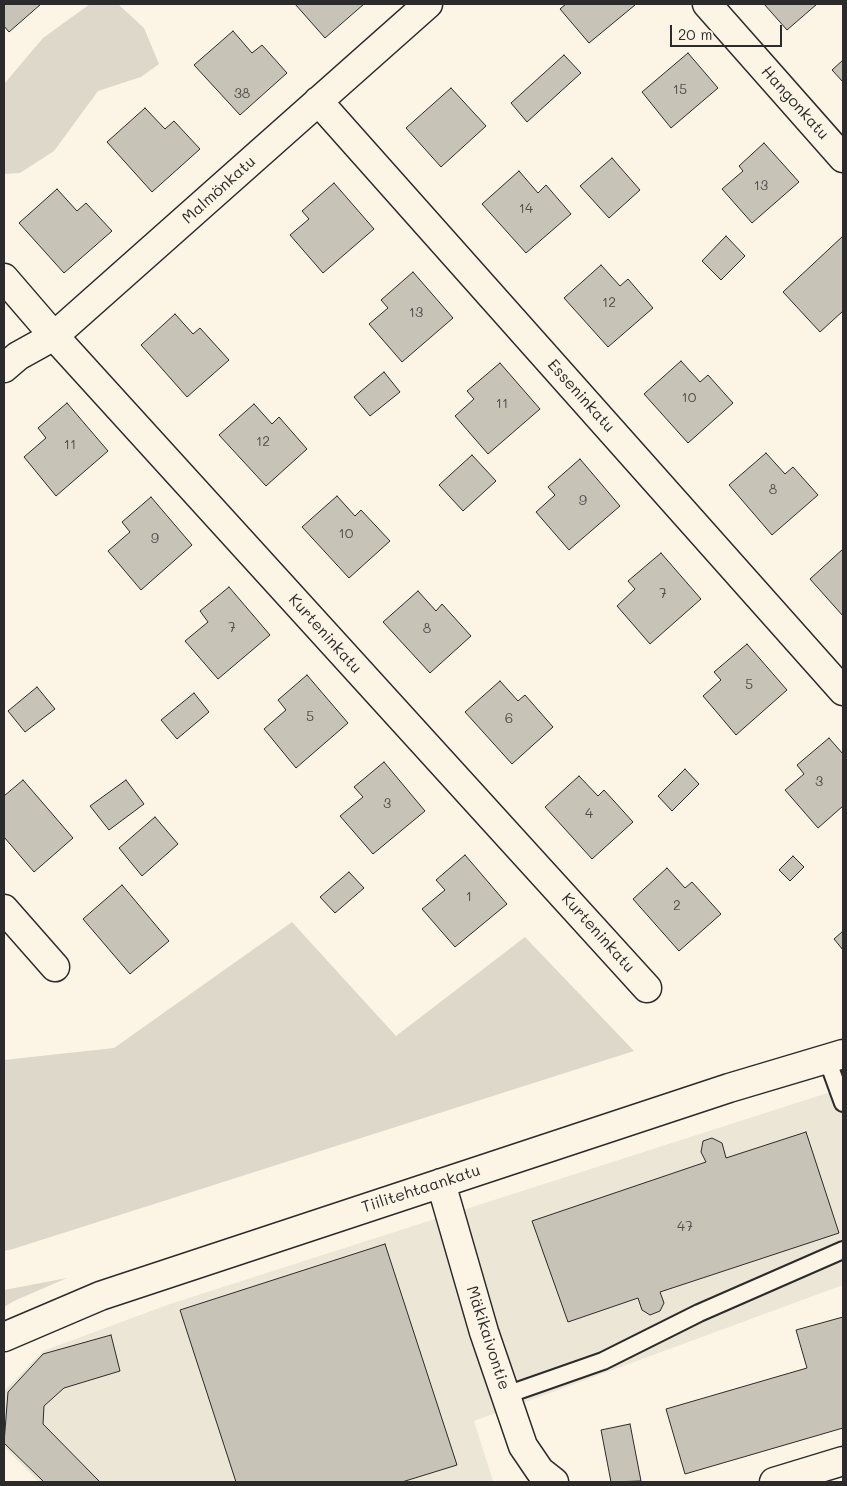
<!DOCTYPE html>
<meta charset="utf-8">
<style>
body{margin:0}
#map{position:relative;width:847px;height:1486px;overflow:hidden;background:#fcf5e5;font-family:Mali,sans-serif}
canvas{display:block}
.frame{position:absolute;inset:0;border:5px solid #2b2b2b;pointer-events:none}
.scale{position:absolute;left:670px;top:25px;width:112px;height:22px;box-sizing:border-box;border:2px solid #2b2b2b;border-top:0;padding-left:6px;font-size:15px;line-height:18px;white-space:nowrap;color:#2b2b2b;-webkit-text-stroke:4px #fcf5e5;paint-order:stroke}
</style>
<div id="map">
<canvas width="847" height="1486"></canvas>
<div class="frame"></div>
<div class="scale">20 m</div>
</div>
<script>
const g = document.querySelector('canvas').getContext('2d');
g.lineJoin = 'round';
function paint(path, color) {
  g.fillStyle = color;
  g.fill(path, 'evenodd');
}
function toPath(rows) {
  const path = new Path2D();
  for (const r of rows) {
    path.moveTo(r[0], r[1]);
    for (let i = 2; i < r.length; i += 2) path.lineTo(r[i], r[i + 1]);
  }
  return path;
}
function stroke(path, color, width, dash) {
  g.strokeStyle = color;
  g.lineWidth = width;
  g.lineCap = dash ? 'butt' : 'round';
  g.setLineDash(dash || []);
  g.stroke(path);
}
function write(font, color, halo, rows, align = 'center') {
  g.font = font + ' Mali,sans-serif';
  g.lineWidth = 5;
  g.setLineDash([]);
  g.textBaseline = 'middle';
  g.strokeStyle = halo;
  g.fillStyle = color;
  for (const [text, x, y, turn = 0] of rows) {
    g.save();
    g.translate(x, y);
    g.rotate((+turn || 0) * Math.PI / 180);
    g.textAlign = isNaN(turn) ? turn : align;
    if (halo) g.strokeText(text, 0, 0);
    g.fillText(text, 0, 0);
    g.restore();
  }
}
const built = toPath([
 [843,1088,843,1285,474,1421,493,1481,491,1482,39,1482,4,1447,4,1391,43,1351,170,1304]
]);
const green = toPath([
 [90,4,118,4,144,28,159,64,141,77,98,91,54,151,20,173,4,174,4,84,43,38],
 [292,922,396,1036,525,937,634,1051,13,1249,4,1251,4,1060,114,1048],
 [67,1278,14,1301,4,1307,4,1290]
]);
const building = toPath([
 [4,4,41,4,9,32,4,26,4,4],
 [295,4,364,4,325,38,295,4],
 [566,4,635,4,635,5,589,43,560,9,566,4],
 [764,4,817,4,787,30,764,4],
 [233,31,252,53,262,45,287,73,240,115,194,65,233,31],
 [688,53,718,88,671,128,642,92,688,53],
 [564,55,581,73,527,122,511,103,564,55],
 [843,60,843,82,832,70,843,60],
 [451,88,486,126,441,167,406,128,451,88],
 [145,108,165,129,174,121,200,149,152,192,107,142,145,108],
 [764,143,799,182,752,223,722,189,743,171,739,166,764,143],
 [612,158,640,190,609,218,580,186,612,158],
 [519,171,538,193,546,185,571,214,526,253,482,204,519,171],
 [334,183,374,229,323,273,290,235,309,219,302,211,334,183],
 [57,189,77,211,86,203,112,231,64,273,19,223,57,189],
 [726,236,745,256,721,280,702,261,726,236],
 [843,236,843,311,820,332,783,292,843,236],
 [601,265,620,286,628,279,653,308,608,347,564,298,601,265],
 [413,272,453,318,402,362,369,324,388,308,381,300,413,272],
 [175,314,193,334,200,328,229,360,187,397,141,345,175,314],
 [681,361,700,382,708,375,733,403,688,443,644,394,681,361],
 [500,363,540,409,488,454,455,416,474,399,467,391,500,363],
 [384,372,400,392,370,416,354,397,384,372],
 [67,403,108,451,56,496,24,457,46,438,38,428,67,403],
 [254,404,272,424,279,417,307,449,266,486,219,435,254,404],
 [766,453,785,474,793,467,818,495,772,535,729,485,766,453],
 [472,455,496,481,463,511,439,485,472,455],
 [580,459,620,506,569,550,536,512,555,495,548,487,580,459],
 [337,496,355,516,361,510,390,541,349,578,302,527,337,496],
 [151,497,192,545,141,590,108,551,130,532,122,522,151,497],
 [843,549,843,616,810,579,843,549],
 [661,553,701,599,650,644,617,606,635,589,628,581,661,553],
 [229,587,270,635,218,679,185,641,208,622,200,611,229,587],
 [418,591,436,611,442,604,471,636,430,673,383,622,418,591],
 [747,644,787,690,736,735,703,696,721,680,714,672,747,644],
 [307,675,348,723,296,768,264,729,286,710,278,700,307,675],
 [500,681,518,701,525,695,553,727,512,764,465,712,500,681],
 [37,687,55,709,25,732,8,711,37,687],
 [194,693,209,712,177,739,161,720,194,693],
 [829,738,843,754,843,806,818,828,785,790,804,774,797,765,829,738],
 [384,762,425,811,373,854,340,816,363,797,354,787,384,762],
 [685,769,699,784,672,811,658,796,685,769],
 [579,776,598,796,604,790,633,822,592,859,545,807,579,776],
 [23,780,73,838,34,872,4,837,4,796,23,780],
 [126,780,144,804,109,830,90,806,126,780],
 [155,817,178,844,142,876,119,848,155,817],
 [465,855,507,904,455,947,422,909,445,890,436,880,465,855],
 [793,856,804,867,790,881,779,870,793,856],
 [667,868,685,888,692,882,721,914,679,951,633,899,667,868],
 [349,872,364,888,335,913,320,897,349,872],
 [122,885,169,941,130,974,83,919,122,885],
 [843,931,843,950,834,939,843,931],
 [806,1132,839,1233,660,1292,664,1303,660,1311,650,1315,642,1310,638,1298,568,1322,532,1221,706,1162,701,1152,703,1141,712,1138,722,1143,726,1158,806,1132],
 [385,1244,457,1465,402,1482,236,1482,180,1310,385,1244],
 [843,1317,843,1428,685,1474,666,1409,807,1368,796,1330,843,1317],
 [111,1335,120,1371,64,1388,44,1406,43,1424,100,1482,44,1482,4,1443,8,1392,43,1354,111,1335],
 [630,1424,641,1481,611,1482,601,1430,630,1424]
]);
const lane = toPath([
 [827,1059,843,1103],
 [506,1395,603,1361,699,1313,843,1250]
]);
const street = toPath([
 [707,4,843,158],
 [318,101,843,691],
 [4,278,54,336,647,988],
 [4,368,18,356,54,336,428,4],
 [4,909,55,967],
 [441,1183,484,1332,523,1446,540,1471,554,1482],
 [4,1337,100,1296,729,1088,843,1054],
 [774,1482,843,1461]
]);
const numberNames = [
 ["15",680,90],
 ["38",242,94],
 ["13",761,186],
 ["14",526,209],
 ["12",609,303],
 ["13",416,313],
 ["10",689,398],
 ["11",502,404],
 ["12",263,442],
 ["11",70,445],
 ["8",773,490],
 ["9",583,501],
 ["10",346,534],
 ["9",155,539],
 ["7",663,594],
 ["7",232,628],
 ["8",427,629],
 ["5",749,685],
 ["5",310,717],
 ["6",509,719],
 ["3",819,782],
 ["3",387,804],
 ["4",589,814],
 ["1",469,897],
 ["2",677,906],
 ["47",685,1227]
];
const streetNames = [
 ["Hangonkatu",795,103,48],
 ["Malmönkatu",219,190,-42],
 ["Esseninkatu",581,396,48],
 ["Kurteninkatu",325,634,48],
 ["Kurteninkatu",598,933,48],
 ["Tiilitehtaankatu",421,1189,-18],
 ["Mäkikaivontie",488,1338,72]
];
paint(built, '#ece6d7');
paint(green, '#ded8ca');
paint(building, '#c8c3b7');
stroke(building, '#2b2b2b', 1);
stroke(lane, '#2b2b2b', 20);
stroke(street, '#2b2b2b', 31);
stroke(lane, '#fcf5e5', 16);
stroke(street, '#fcf5e5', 28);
write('14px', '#52514e', null, numberNames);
write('16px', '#2b2b2b', '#fcf5e5', streetNames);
</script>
